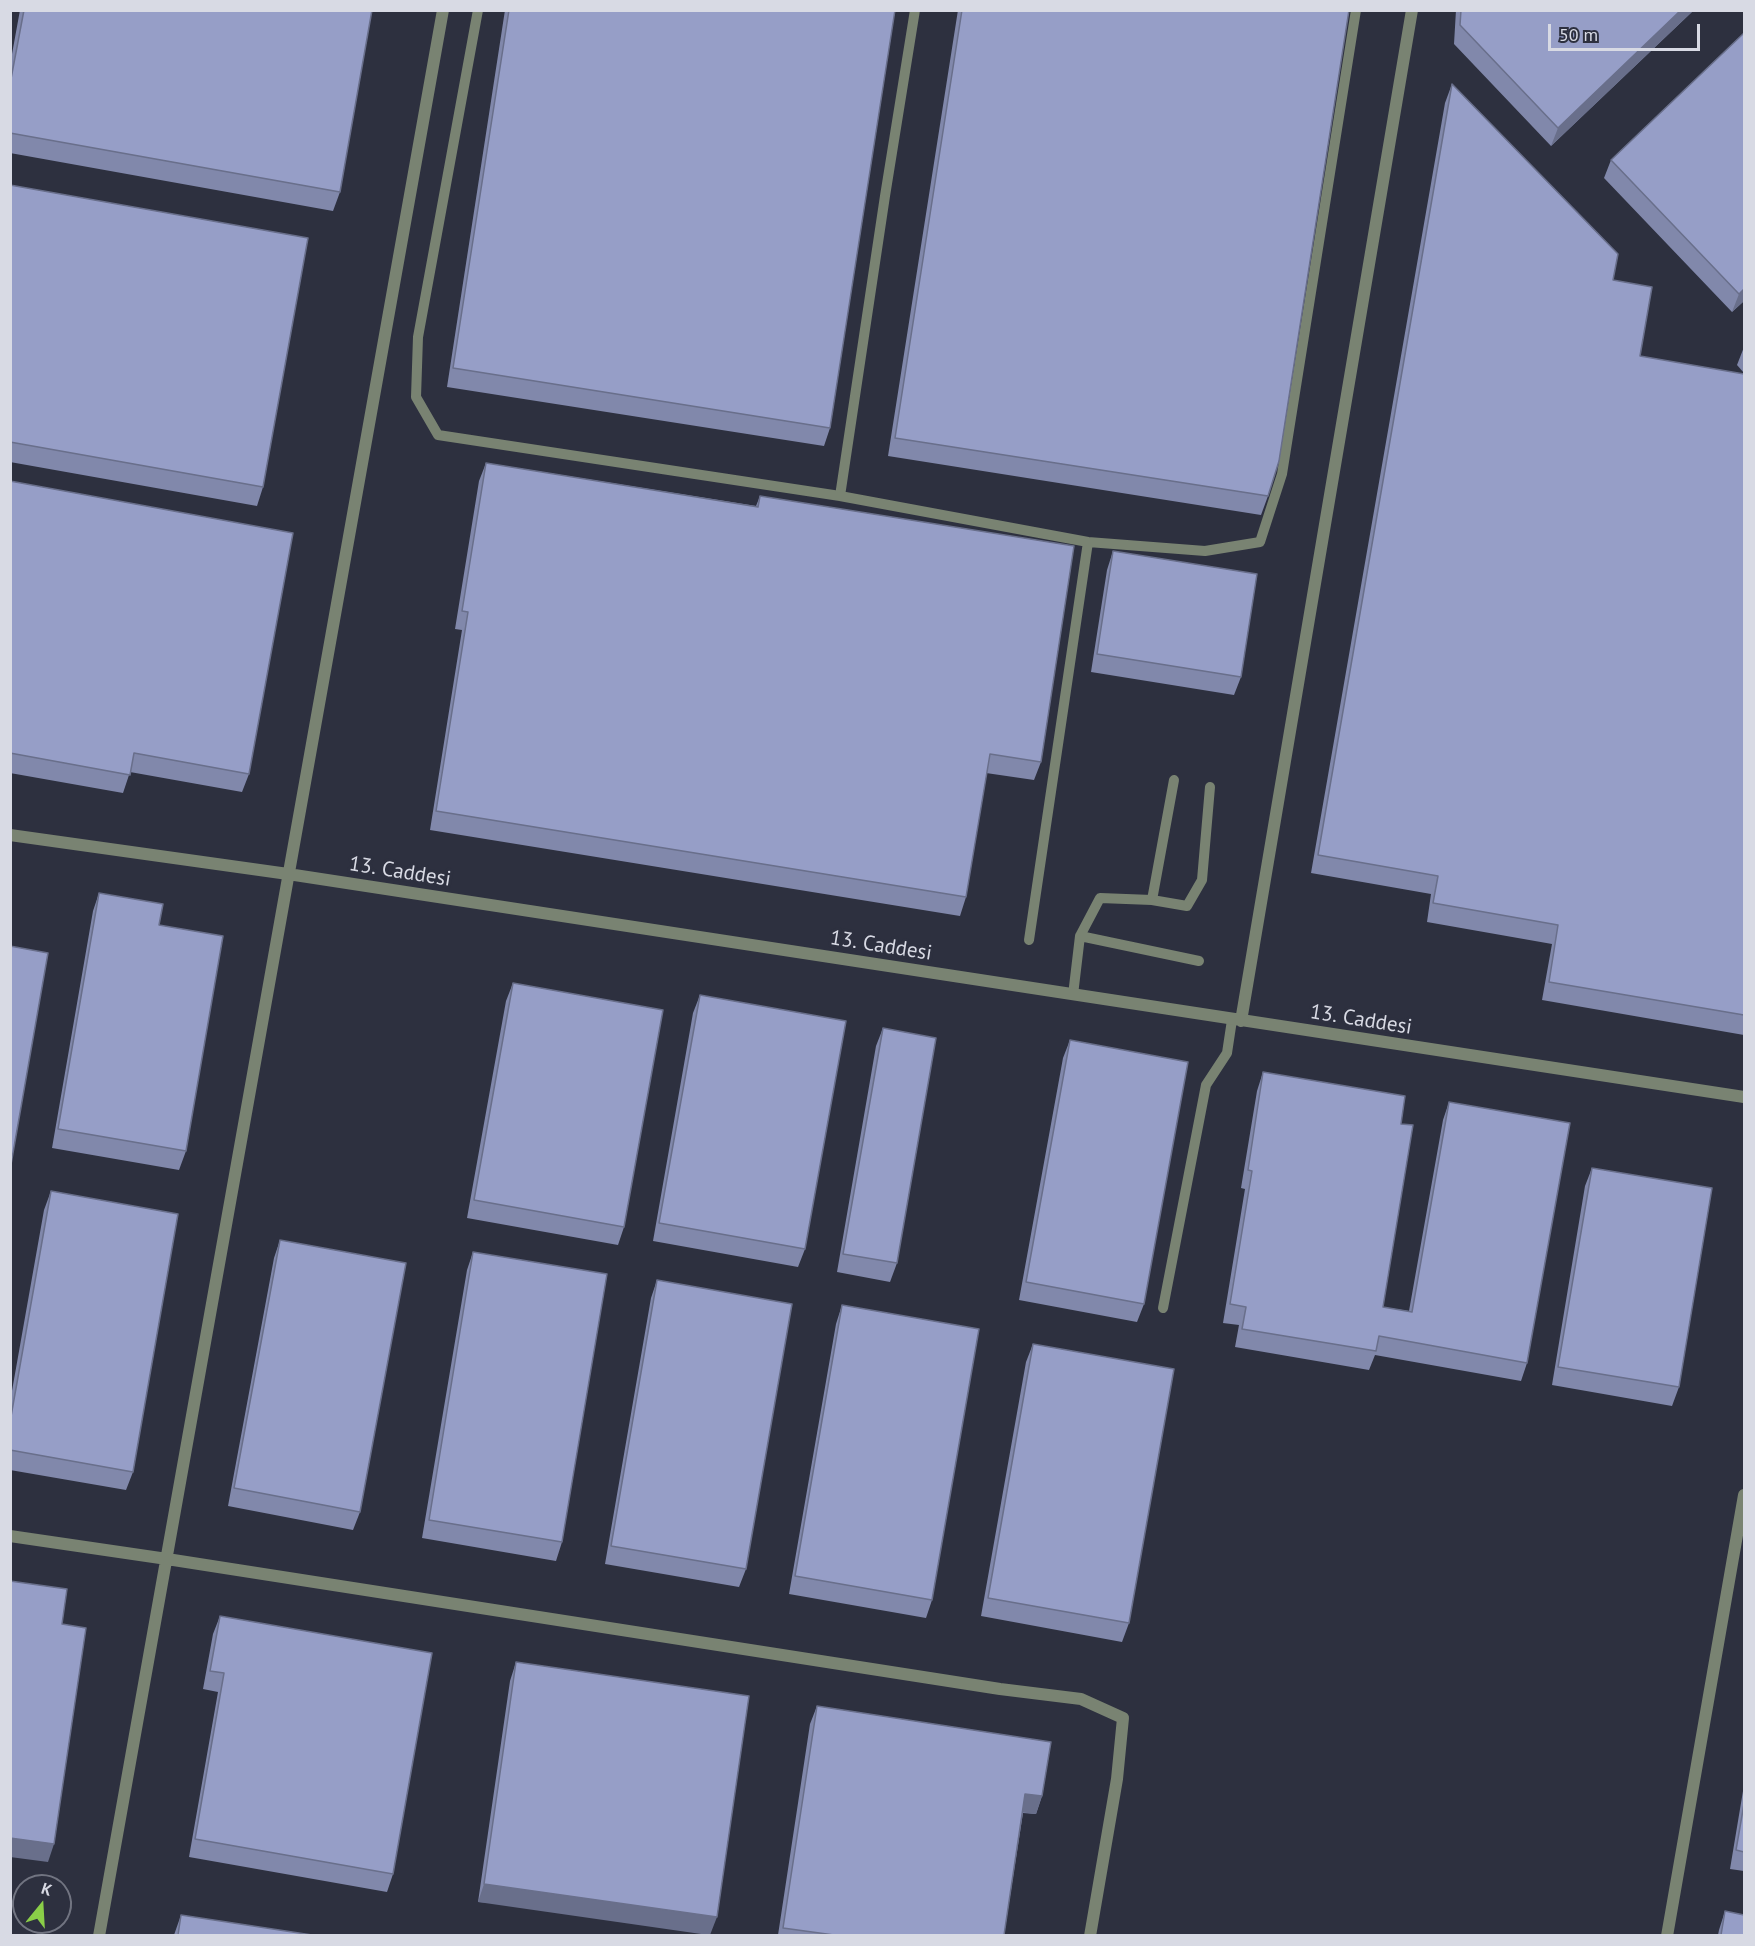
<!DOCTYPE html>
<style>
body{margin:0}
#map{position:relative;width:1755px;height:1946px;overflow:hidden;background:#2d303f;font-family:"PT Sans",sans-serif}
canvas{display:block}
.frame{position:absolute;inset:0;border:12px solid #d8dae4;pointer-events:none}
.north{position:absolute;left:12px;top:1874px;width:60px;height:60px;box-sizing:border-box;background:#2d303f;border:2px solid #717481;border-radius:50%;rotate:18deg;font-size:16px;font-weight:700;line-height:24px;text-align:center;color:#d8dae4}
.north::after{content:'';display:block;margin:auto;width:21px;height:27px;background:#8ace48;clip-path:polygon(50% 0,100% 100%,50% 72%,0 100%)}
.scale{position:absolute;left:1548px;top:24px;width:152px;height:27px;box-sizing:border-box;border:3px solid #d8dae4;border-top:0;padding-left:8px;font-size:18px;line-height:21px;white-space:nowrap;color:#d8dae4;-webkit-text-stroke:4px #2d303f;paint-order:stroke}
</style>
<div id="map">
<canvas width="1755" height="1946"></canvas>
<div class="frame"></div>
<div class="north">K</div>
<div class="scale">50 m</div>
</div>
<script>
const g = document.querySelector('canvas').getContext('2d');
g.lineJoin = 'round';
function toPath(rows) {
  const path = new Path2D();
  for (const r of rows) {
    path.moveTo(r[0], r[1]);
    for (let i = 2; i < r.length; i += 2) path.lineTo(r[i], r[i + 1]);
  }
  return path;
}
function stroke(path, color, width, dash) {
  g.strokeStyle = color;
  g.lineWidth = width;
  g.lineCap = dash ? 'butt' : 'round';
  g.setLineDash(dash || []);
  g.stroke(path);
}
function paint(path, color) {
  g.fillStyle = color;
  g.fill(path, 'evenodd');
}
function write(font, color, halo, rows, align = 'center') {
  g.font = font + ' "PT Sans",sans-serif';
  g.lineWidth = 6;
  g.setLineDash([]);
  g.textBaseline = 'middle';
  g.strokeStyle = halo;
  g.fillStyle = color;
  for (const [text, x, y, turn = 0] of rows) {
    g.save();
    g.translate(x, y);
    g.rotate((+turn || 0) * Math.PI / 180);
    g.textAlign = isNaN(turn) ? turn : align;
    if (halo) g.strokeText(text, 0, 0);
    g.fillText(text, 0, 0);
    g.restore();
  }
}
const lane = toPath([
 [478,10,418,337,416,397,438,435,840,496,1088,542,1205,551,1260,542,1282,474,1356,10],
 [840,496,885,196,915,10],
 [1152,900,1174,780],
 [1080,936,1199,961],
 [1029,940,1088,542],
 [1073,995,1080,936,1100,898,1152,900,1187,906,1202,880,1210,787],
 [1163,1308,1206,1085,1227,1053,1232,1020]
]);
const street = toPath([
 [10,835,288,874,1744,1097],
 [1241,1021,1412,10],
 [10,1536,167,1559,1000,1689,1081,1699,1123,1718,1117,1779,1090,1936],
 [99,1936,443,10],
 [1667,1936,1744,1495]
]);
const wall = toPath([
 [20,10,372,10,340,192,333,211,10,153,10,65],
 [505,10,895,10,830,428,824,446,447,387],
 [958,10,1349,10,1268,496,1261,515,888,456],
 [1456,10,1694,10,1551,146,1454,44],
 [1744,33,1744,301,1732,312,1604,178,1611,160],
 [1452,84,1613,280,1640,356,1744,374,1744,1035,1542,1000,1552,944,1427,922,1431,894,1311,873,1445,103],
 [10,185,263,487,257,506,10,462],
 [1744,347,1744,373,1737,365],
 [486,463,756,506,760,496,1041,762,1034,780,986,773,966,897,960,916,430,830,462,630,455,629,479,481],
 [10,481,249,774,242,792,130,772,123,793,10,773],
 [1113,551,1241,677,1234,695,1091,672,1107,570],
 [99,893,159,925,186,1151,179,1170,52,1148,93,911],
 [513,983,624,1227,618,1245,467,1218,506,1001],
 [700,995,805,1249,798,1267,653,1241,693,1013],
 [883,1028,897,1263,890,1282,837,1272,876,1046],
 [1070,1040,1144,1304,1137,1322,1019,1300,1063,1058],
 [1263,1072,1401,1124,1383,1307,1409,1311,1443,1120,1449,1102,1527,1363,1521,1381,1375,1355,1369,1370,1235,1347,1239,1325,1223,1323,1245,1189,1241,1188,1257,1091],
 [1592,1168,1679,1387,1672,1406,1552,1385,1585,1186],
 [51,1191,133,1472,126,1490,10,1470,10,1402,44,1210],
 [280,1240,360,1512,353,1530,228,1506,274,1258],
 [473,1252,562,1542,556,1561,422,1538,467,1270],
 [657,1280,746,1569,739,1587,605,1564,651,1298],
 [842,1305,932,1600,926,1618,789,1594,836,1324],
 [1033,1344,1129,1623,1122,1642,981,1616,1026,1362],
 [220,1616,393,1874,387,1892,189,1857,218,1692,203,1689,213,1634],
 [516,1662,717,1917,478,1902,510,1681],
 [817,1706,1042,1796,1036,1814,1023,1813,1004,1935,778,1935,810,1724],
 [1744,1785,1744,1871,1730,1869],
 [1725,1911,1744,1935,1718,1935,1719,1930],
 [181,1915,312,1935,174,1935]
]);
const shadedWall = toPath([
 [1681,10,1694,10,1551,146,1558,128],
 [1744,289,1744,301,1732,312,1739,294],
 [1025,1794,1042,1796,1036,1814,1019,1812],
 [10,1838,54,1844,48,1862,10,1857],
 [484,1884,717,1917,710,1935,708,1935,478,1902]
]);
const building = toPath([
 [24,10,372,10,340,192,10,133,10,84,24,10],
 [509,10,895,10,830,428,453,368,509,10],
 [962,10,1349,10,1279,461,1268,496,895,438,962,10],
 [1461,10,1681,10,1558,128,1460,25,1461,10],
 [1744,33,1744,289,1739,294,1611,160,1744,33],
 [1452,84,1618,254,1613,280,1652,287,1640,356,1744,374,1744,1015,1549,982,1558,925,1433,903,1438,876,1318,855,1452,84],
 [10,185,308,238,263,487,10,442,10,185],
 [486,463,758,507,760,496,1074,546,1041,762,990,754,966,897,436,811,468,612,462,611,486,463],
 [10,481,293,533,249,774,134,753,130,775,10,753,10,481],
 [1113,551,1257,574,1241,677,1097,654,1113,551],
 [99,893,163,904,159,925,223,936,186,1151,58,1129,99,893],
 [10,946,48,953,10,1170,10,946],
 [513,983,663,1010,624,1227,474,1200,513,983],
 [700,995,846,1021,805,1249,659,1223,700,995],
 [883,1028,936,1038,897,1263,843,1254,883,1028],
 [1070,1040,1188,1062,1144,1304,1026,1282,1070,1040],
 [1263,1072,1405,1096,1401,1124,1413,1125,1383,1307,1412,1312,1449,1102,1570,1123,1527,1363,1379,1336,1376,1351,1242,1329,1246,1307,1230,1304,1252,1171,1248,1170,1263,1072],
 [1592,1168,1712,1188,1679,1387,1558,1367,1592,1168],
 [51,1191,178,1214,133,1472,10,1450,10,1422,51,1191],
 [280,1240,406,1263,360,1512,234,1488,280,1240],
 [473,1252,607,1274,562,1542,429,1520,473,1252],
 [657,1280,792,1304,746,1569,611,1546,657,1280],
 [842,1305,979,1329,932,1600,795,1576,842,1305],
 [1033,1344,1174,1369,1129,1623,988,1598,1033,1344],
 [10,1581,67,1589,62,1624,86,1628,54,1844,10,1838,10,1581],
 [220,1616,432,1653,393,1874,195,1839,224,1673,210,1671,220,1616],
 [516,1662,749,1696,717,1917,484,1884,516,1662],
 [817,1706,1051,1742,1042,1796,1025,1794,1004,1935,834,1935,783,1928,817,1706],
 [1744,1804,1744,1852,1736,1850,1744,1804],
 [1725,1911,1744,1915,1744,1935,1721,1935,1725,1911],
 [181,1915,312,1935,178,1935,181,1915]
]);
const streetNames = [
 ["13. Caddesi",400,872,9],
 ["13. Caddesi",881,946,9],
 ["13. Caddesi",1361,1020,9]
];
stroke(lane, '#798372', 10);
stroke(street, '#798372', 12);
paint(wall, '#8188ab');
paint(shadedWall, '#696f8b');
paint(building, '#969ec7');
stroke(building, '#696f8b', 1.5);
write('21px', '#d8dae4', '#2d303f', streetNames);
</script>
